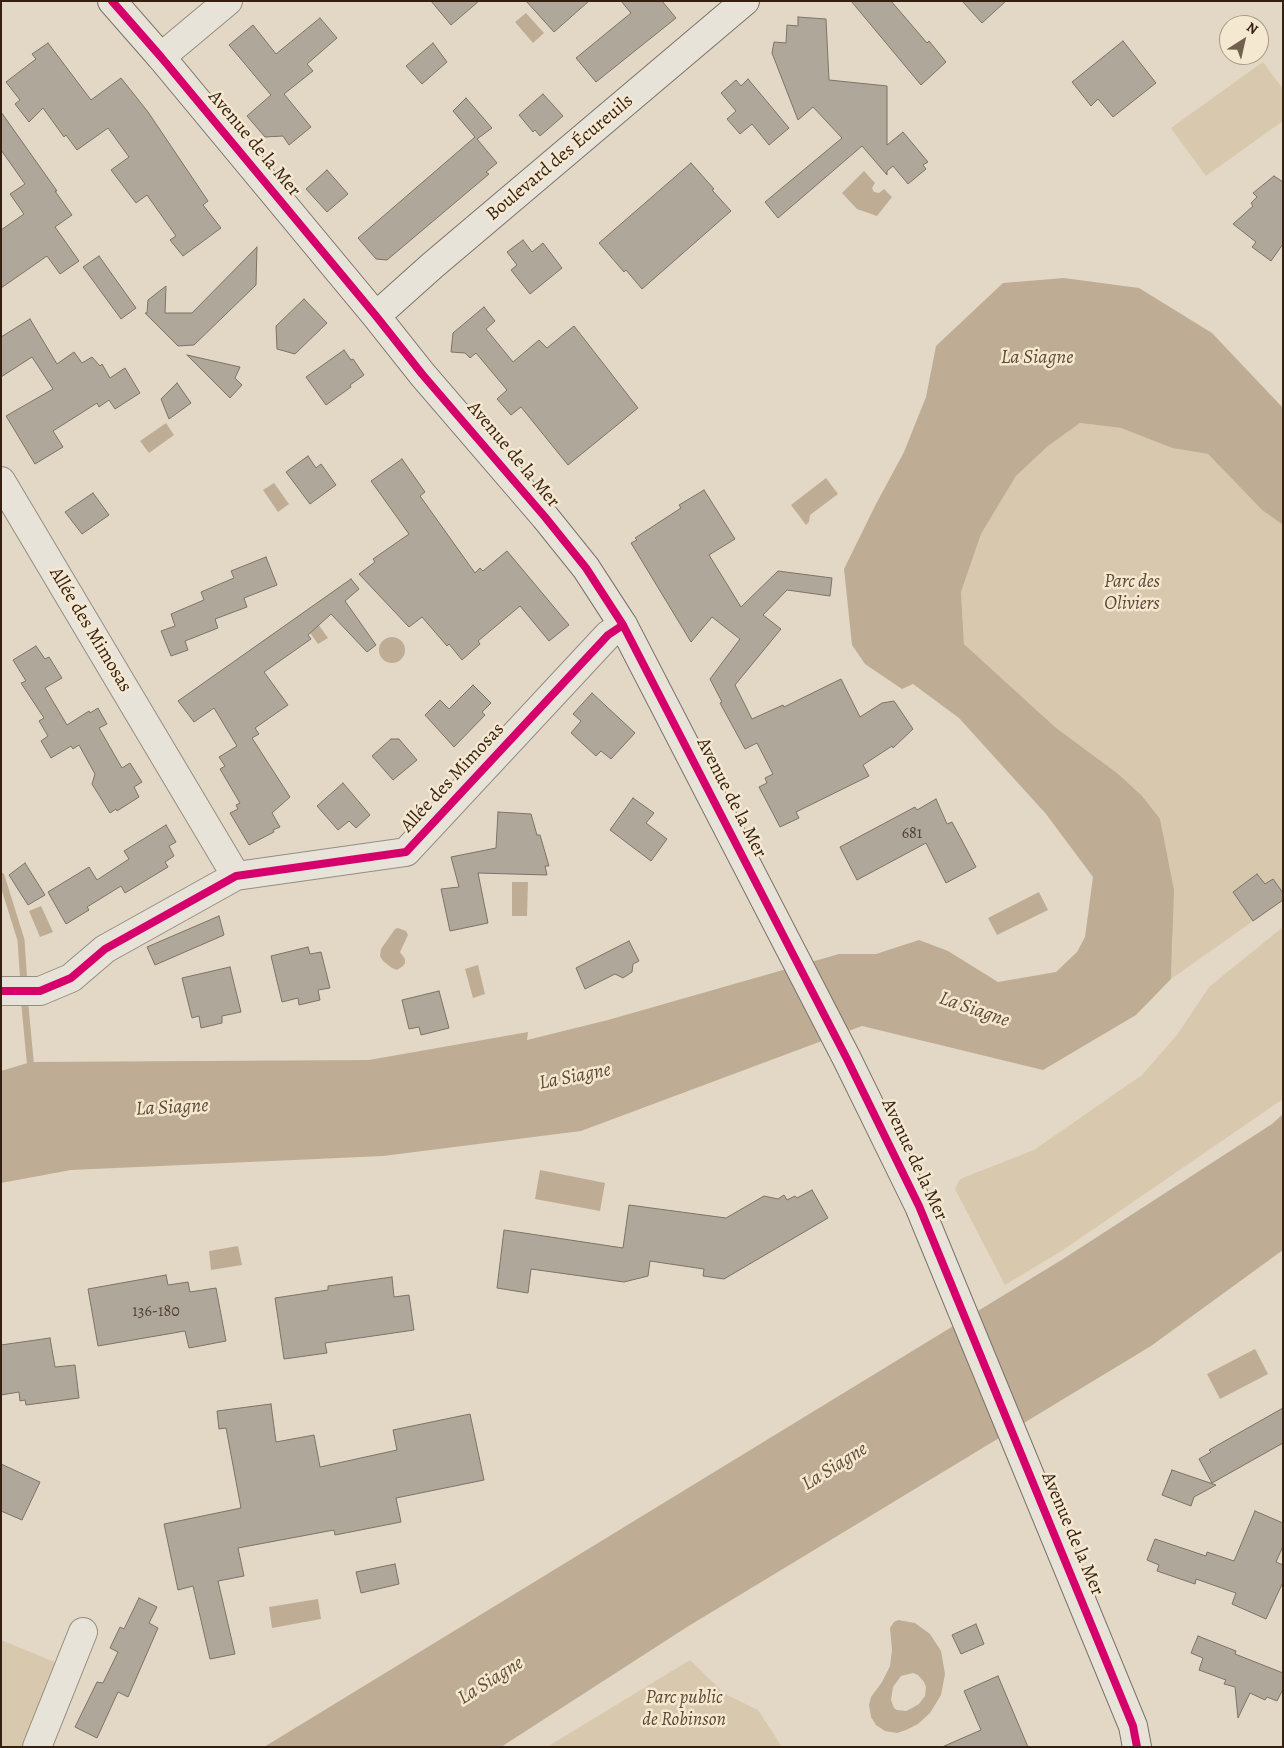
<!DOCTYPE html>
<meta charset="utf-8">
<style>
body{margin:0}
#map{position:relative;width:1284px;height:1748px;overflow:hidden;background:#e2d8c5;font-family:Alegreya,serif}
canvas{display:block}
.frame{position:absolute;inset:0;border:2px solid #341f11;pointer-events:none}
.north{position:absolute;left:1219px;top:15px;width:50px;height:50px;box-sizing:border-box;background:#f5e8d1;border:1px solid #a89884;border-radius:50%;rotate:35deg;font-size:14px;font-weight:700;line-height:20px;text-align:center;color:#341f11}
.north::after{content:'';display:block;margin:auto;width:18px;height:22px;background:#716050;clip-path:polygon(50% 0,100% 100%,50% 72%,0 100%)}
</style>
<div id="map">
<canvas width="1284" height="1748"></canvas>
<div class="frame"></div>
<div class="north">N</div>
</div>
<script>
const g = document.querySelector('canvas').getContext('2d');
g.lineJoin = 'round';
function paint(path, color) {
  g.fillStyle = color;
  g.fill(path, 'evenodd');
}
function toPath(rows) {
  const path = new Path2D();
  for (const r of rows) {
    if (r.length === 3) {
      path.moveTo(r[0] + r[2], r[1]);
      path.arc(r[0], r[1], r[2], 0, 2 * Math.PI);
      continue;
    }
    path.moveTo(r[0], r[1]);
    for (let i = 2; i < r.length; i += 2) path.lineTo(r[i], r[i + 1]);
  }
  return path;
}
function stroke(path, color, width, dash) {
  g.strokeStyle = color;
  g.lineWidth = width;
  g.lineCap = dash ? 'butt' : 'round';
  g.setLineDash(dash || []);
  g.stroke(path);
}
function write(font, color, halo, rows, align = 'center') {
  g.font = font + ' Alegreya,serif';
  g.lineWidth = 5;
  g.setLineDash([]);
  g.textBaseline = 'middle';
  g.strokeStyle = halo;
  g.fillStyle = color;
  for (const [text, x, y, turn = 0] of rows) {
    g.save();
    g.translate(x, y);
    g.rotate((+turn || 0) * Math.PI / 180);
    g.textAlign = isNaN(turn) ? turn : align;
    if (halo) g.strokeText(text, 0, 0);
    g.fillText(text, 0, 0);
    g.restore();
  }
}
const green = toPath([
 [1263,62,1283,89,1283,121,1206,176,1171,128],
 [1080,423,1121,428,1172,448,1208,454,1262,510,1283,525,1283,900,1171,979,1173,937,1117,773,1055,727,964,644,961,592,981,534,1016,476,1048,446],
 [1283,927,1283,1099,1063,1250,1005,1285,955,1189,960,1179,1034,1150,1142,1075,1177,1035,1209,987],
 [1,1640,62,1665,26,1747,1,1747],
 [690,1660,725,1694,758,1710,782,1747,547,1747]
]);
const water = toPath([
 [526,13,544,33,533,43,515,22],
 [864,171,875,183,872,188,874,192,879,193,884,189,892,197,877,216,857,209,842,193],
 [1064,278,1139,288,1212,333,1283,408,1283,525,1262,510,1208,454,1172,448,1121,428,1080,423,1048,446,1016,476,981,534,961,592,964,644,1055,727,1117,773,1142,796,1160,819,1174,890,1171,979,1136,1015,1043,1070,862,1026,581,1131,383,1156,71,1170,1,1183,1,1071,31,1062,369,1060,528,1032,527,1040,608,1020,839,954,876,954,919,940,948,951,998,982,1056,972,1077,952,1085,937,1093,877,1046,814,959,718,913,684,902,689,865,664,852,645,844,569,876,504,904,452,926,397,936,346,1003,283],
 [166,423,174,435,149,453,140,441],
 [826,478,838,494,810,515,809,522,806,525,791,505],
 [274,483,289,504,278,512,263,490],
 [308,610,328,638,318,644,299,617],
 [392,650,13],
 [512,882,528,882,527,916,512,916],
 [1039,892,1048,910,997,935,988,918],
 [41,906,53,932,40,937,29,911],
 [398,928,406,931,408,935,400,952,405,959,405,963,403,966,397,970,392,968,383,961,380,956,381,949,395,929],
 [478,965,485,994,473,998,465,969],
 [1283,1114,1283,1250,1151,1346,687,1627,501,1747,264,1747,1063,1259,1272,1124],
 [540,1170,605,1183,600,1211,535,1199],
 [238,1246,242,1265,211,1270,209,1251],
 [1255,1349,1268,1374,1220,1399,1207,1374],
 [318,1599,321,1619,272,1628,269,1607],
 [898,1620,915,1623,930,1634,941,1651,945,1674,941,1695,930,1713,918,1724,906,1730,897,1733,885,1731,876,1725,871,1717,869,1705,871,1697,882,1682,890,1666,892,1650,890,1628,894,1622],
 [913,1673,918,1675,924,1682,926,1687,925,1696,919,1704,912,1708,906,1711,897,1710,894,1708,891,1700,893,1687,901,1676]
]);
const stream = toPath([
 [1,876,21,940,24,985],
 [24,996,31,1070]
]);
const building = toPath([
 [431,1,479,1,451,25,431,1],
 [526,1,589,1,554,32,526,1],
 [621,1,662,1,676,18,596,82,576,58,631,13,621,1],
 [851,1,891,1,927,43,929,41,946,62,921,85,851,1],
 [962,1,1006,1,982,23,962,1],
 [798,17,826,19,829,80,887,86,887,145,903,132,928,162,923,165,926,169,908,184,893,166,887,171,887,175,862,146,778,218,765,202,842,138,813,107,798,120,772,53,774,42,786,43,787,25,798,26,798,17],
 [320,18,337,38,307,64,313,71,284,94,311,127,289,145,283,136,265,137,247,116,271,95,229,45,253,25,276,54,320,18],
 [1123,41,1156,83,1113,117,1098,99,1091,106,1072,82,1123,41],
 [48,43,91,100,121,78,148,112,208,201,203,205,221,228,183,256,170,240,176,236,147,195,136,203,111,170,129,157,108,128,77,150,66,135,64,137,43,108,29,122,15,104,20,100,6,82,36,59,32,54,48,43],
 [433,43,447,62,422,84,406,66,433,43],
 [748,79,789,128,769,145,752,124,740,134,727,119,736,111,721,93,736,80,741,86,748,79],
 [543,94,563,116,540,136,535,130,533,132,519,115,543,94],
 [466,98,492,128,477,139,497,163,486,172,489,174,387,260,376,259,358,238,475,137,453,111,466,98],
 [1,112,57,191,55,191,72,215,55,227,79,261,60,274,47,256,1,288,1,230,24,214,10,194,25,184,1,150,1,112],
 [691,163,714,189,712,190,731,211,642,289,626,270,624,272,599,243,691,163],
 [327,170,348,194,327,212,306,189,327,170],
 [1274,176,1283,182,1283,244,1271,261,1252,247,1256,242,1233,224,1253,206,1251,203,1257,197,1253,193,1274,176],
 [523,240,532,252,543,243,562,268,530,294,511,270,517,265,507,252,523,240],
 [257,247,256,285,194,345,178,346,145,313,147,313,148,300,166,286,165,313,192,313,257,247],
 [99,256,136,308,121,319,83,267,99,256],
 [304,299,327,323,295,354,277,349,276,326,304,299],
 [484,307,495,321,486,329,513,362,539,340,547,348,574,326,638,408,568,465,521,407,511,415,497,399,507,390,476,353,470,358,465,353,451,352,453,333,484,307],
 [30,319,57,364,74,352,82,363,92,357,100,366,102,364,110,378,125,368,140,393,115,409,109,400,99,407,97,403,53,431,63,447,35,464,6,416,53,389,32,357,1,377,1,337,30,319],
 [344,350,351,360,353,359,364,375,350,385,351,387,326,405,306,377,344,350],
 [187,355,240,367,235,378,242,385,230,398,187,355],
 [177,383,191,403,169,419,161,399,177,383],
 [308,456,316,468,321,464,336,485,310,504,286,472,308,456],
 [402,459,425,492,420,496,475,573,480,568,483,571,507,551,569,625,549,641,520,606,478,641,480,644,462,660,449,644,447,646,422,617,409,627,359,574,375,562,373,559,409,534,371,481,402,459],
 [704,490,735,539,709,555,741,607,778,571,832,578,830,596,787,590,763,615,781,629,735,685,752,719,783,705,784,707,841,679,860,717,882,703,894,701,913,729,893,748,892,746,863,765,869,776,796,812,799,818,780,827,759,787,767,783,765,778,773,774,757,743,745,749,720,703,722,702,710,679,740,639,712,617,691,642,631,543,637,540,635,538,681,508,679,505,704,490],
 [93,493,109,515,82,534,65,512,93,493],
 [266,557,277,585,244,598,247,607,215,619,218,628,185,641,188,650,171,656,161,631,175,626,171,614,204,600,201,592,234,578,231,571,266,557],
 [351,579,359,589,345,601,376,645,367,652,331,614,308,635,311,639,264,672,288,705,255,728,259,734,252,738,290,797,272,813,280,827,273,830,274,832,249,845,230,813,238,809,236,805,240,803,220,769,225,766,219,757,237,746,214,708,194,722,178,701,351,579],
 [36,646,45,659,49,657,62,678,45,688,67,725,89,711,90,713,98,708,107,724,99,728,122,768,130,763,142,782,134,787,139,797,117,811,116,809,110,813,92,784,95,774,79,745,73,749,71,746,51,758,41,741,48,736,39,721,44,718,21,683,26,681,13,660,36,646],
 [473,685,491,703,482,712,485,715,454,747,425,715,440,700,449,709,473,685],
 [592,693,635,733,611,759,601,751,596,756,571,733,581,721,573,714,592,693],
 [391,739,399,739,417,760,393,780,372,756,391,739],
 [343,783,370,815,356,828,349,821,338,830,317,806,343,783],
 [633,798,654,813,646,823,667,839,651,861,610,830,633,798],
 [936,799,947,824,952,822,976,867,946,883,926,843,857,880,840,847,915,807,917,810,936,799],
 [498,812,531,814,537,835,540,835,549,866,545,866,547,875,478,873,488,923,450,931,441,889,459,887,451,857,496,848,498,812],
 [166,825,176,842,169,846,174,856,165,862,168,867,125,893,121,886,87,907,89,910,66,924,48,892,89,867,97,880,129,859,124,851,166,825],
 [25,863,45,895,28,905,9,875,25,863],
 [1257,874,1265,884,1273,879,1283,893,1283,900,1253,921,1233,892,1257,874],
 [219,916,224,935,155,965,147,947,219,916],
 [629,941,639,961,633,964,632,972,623,978,615,974,585,989,576,968,629,941],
 [308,947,310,954,321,952,330,988,318,990,320,1000,299,1005,298,998,282,1002,271,956,308,947],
 [230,967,241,1012,222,1016,222,1023,201,1028,199,1016,192,1018,182,978,230,967],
 [439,991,449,1028,421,1035,419,1027,409,1029,402,1000,439,991],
 [812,1190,828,1218,724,1279,703,1276,704,1269,650,1261,648,1276,624,1282,531,1269,528,1293,497,1288,504,1230,623,1248,629,1205,726,1218,764,1196,778,1199,784,1195,787,1200,795,1196,797,1198,812,1190],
 [166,1275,168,1285,188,1282,190,1292,216,1288,226,1341,189,1348,185,1331,98,1346,88,1289,166,1275],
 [392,1277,394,1297,409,1295,414,1330,325,1343,327,1353,284,1359,275,1298,328,1290,328,1286,392,1277],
 [50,1338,55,1367,75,1365,79,1398,26,1405,25,1400,20,1401,19,1392,1,1395,1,1345,50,1338],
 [271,1404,276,1442,314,1435,320,1467,397,1450,393,1430,470,1414,484,1480,396,1498,401,1522,335,1535,334,1530,238,1548,244,1576,218,1581,235,1654,210,1659,193,1586,178,1590,164,1524,241,1508,226,1428,219,1429,217,1411,271,1404],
 [1283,1408,1283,1443,1212,1483,1199,1459,1211,1452,1209,1450,1283,1408],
 [1,1464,40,1482,22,1520,1,1511,1,1464],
 [1172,1470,1216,1485,1194,1497,1191,1506,1162,1495,1172,1470],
 [1255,1511,1283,1523,1283,1546,1276,1562,1283,1565,1283,1582,1266,1619,1232,1604,1236,1593,1196,1579,1195,1584,1157,1571,1159,1565,1147,1560,1155,1539,1206,1556,1207,1552,1234,1561,1255,1511],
 [395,1564,399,1584,361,1593,356,1572,395,1564],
 [139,1598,157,1607,149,1623,158,1628,128,1697,118,1692,97,1738,75,1727,97,1682,103,1683,118,1652,110,1648,120,1627,124,1629,139,1598],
 [976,1624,984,1644,961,1654,952,1635,976,1624],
 [1198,1636,1236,1651,1235,1654,1283,1673,1283,1689,1277,1701,1267,1697,1265,1700,1250,1693,1238,1718,1235,1687,1224,1684,1226,1680,1199,1670,1203,1658,1191,1653,1198,1636],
 [998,1676,1028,1747,942,1747,981,1730,964,1691,998,1676]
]);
const street = toPath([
 [161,57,228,1],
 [1,481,236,876],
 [1,991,40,991,71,978,105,949,236,876,406,852,608,635,623,625],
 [37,1747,83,1632]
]);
const secondary = toPath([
 [112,1,161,57,376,316,422,374,545,517,586,568,623,625,847,1059,919,1206,1133,1726,1137,1747],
 [376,316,433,265,745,1]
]);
const cycleway = toPath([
 [112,1,161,57,376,316,422,374,545,517,586,568,623,625,847,1059,919,1206,1133,1726,1137,1747],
 [1,991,40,991,71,978,105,949,236,876,406,852,608,635,623,625]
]);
const numberNames = [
 ["681",912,834],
 ["136-180",156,1312]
];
const streetNames = [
 ["Avenue de la Mer",254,144,50],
 ["Boulevard des Écureuils",560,158,-40],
 ["Avenue de la Mer",513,455,50],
 ["Allée des Mimosas",90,630,59],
 ["Allée des Mimosas",453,778,-47],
 ["Avenue de la Mer",731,798,63],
 ["Avenue de la Mer",914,1160,65],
 ["Avenue de la Mer",1072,1534,67]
];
const parkNames = [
 ["Parc des",1132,582],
 ["Oliviers",1132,604],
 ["Parc public",684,1698],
 ["de Robinson",684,1720]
];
const waterNames = [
 ["La Siagne",1037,358],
 ["La Siagne",974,1010,19],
 ["La Siagne",575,1077,-11],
 ["La Siagne",172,1108,-3],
 ["La Siagne",835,1467,-32],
 ["La Siagne",491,1681,-32]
];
paint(green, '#d8c8ae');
paint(water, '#bead94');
stroke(stream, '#bead94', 7);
paint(building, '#afa79a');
stroke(building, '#7c7368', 1);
stroke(street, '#958d80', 30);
stroke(secondary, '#7c7368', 30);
stroke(street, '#e8e3d9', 28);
stroke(secondary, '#e8e3d9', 28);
stroke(cycleway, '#d6006c', 8);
write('16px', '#534133', null, numberNames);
write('19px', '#341f11', '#f5e8d1', streetNames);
write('italic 19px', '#5b4634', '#f5e8d1', parkNames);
write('italic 20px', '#5f4a38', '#f5e8d1', waterNames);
</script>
